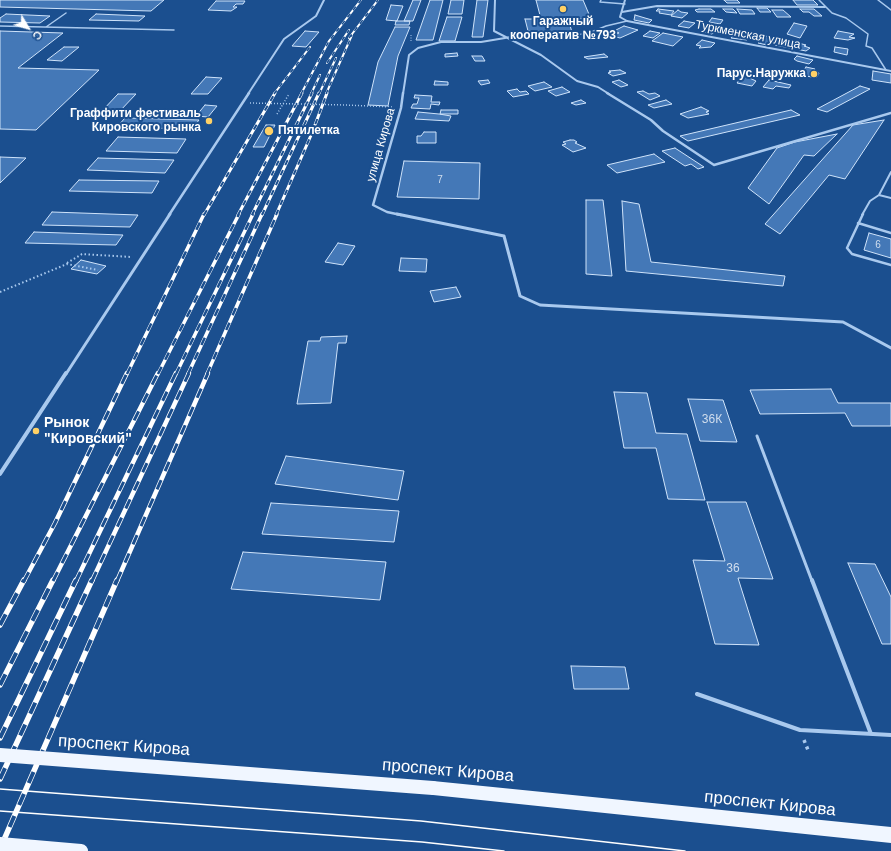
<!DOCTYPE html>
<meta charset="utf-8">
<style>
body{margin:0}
#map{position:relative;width:891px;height:851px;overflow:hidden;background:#1b4f8f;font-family:Helvetica,sans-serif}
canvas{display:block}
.north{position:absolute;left:8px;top:8px;width:40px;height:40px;-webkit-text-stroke:3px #1b4f8f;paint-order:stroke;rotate:128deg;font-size:11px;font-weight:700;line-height:16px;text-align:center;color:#fff}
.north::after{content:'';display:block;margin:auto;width:14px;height:18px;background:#fff;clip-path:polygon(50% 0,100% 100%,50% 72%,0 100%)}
</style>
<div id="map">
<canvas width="891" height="851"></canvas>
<div class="north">С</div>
</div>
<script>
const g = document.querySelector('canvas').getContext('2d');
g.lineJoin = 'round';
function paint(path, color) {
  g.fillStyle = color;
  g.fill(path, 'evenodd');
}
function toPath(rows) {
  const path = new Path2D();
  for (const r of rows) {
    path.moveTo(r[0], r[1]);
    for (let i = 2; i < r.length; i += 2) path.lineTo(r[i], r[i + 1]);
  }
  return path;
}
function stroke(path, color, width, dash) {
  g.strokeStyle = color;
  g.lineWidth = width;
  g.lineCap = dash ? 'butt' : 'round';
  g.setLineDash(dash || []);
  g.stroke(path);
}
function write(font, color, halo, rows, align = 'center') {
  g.font = font + ' Helvetica,sans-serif';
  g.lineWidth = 4;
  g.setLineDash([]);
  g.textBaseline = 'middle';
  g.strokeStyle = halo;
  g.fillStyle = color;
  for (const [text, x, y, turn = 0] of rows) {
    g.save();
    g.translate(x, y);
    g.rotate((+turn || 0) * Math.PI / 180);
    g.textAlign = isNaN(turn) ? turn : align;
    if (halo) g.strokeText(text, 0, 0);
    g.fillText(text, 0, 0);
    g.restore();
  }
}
const building = toPath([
 [0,0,164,0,151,11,0,7,0,0],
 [413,0,421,0,413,21,404,21,413,0],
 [430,0,443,0,433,40,416,40,430,0],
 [451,0,464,0,462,14,448,14,451,0],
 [477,0,488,0,483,37,472,37,477,0],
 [536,0,583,0,591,19,541,19,536,0],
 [724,0,737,0,740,3,727,3,724,0],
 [793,0,813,0,818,5,797,5,793,0],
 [216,1,245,1,243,4,236,4,233,7,237,7,231,11,208,10,216,1],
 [391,5,403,6,397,21,386,20,391,5],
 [757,8,767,8,771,12,760,12,757,8],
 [658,9,674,11,671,15,659,13,660,11,656,11,658,9],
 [699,9,711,9,715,12,697,12,695,10,699,9],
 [723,9,733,9,737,13,726,12,723,9],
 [737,9,752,10,755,14,740,14,737,9],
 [800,9,814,9,822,16,814,16,809,12,803,12,800,9],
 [678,10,681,12,688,13,682,18,671,16,678,10],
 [772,10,783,10,791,17,777,17,772,10],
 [6,14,50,16,40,23,0,22,0,18,6,14],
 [96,14,145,16,139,21,89,20,96,14],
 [635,15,645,18,652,20,649,23,634,20,635,15],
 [447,17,462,17,455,41,439,41,447,17],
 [712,18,723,20,720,24,709,22,712,18],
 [525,19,568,19,572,32,528,31,525,19],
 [396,21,410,21,409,25,395,25,396,21],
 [684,21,695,23,689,28,678,26,684,21],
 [794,23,807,26,800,38,787,34,794,23],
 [624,26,638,30,620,38,609,35,619,33,614,31,624,26],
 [706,26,712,27,718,29,712,34,700,31,706,26],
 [395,27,410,27,398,56,388,106,368,105,378,62,395,27],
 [0,31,63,33,18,68,99,70,36,130,0,129,0,31],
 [305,31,319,32,306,47,292,46,305,31],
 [650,31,660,33,653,38,643,36,650,31],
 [838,31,854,34,849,37,855,38,848,40,834,38,838,31],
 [663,33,683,37,673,46,652,41,663,33],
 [744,33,751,35,747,40,731,38,734,34,742,35,744,33],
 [765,36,772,37,767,45,758,43,765,36],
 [779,39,794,42,790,48,775,45,779,39],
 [702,40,715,43,711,47,699,48,701,46,696,45,702,40],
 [798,43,806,45,804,46,810,48,806,51,796,49,798,43],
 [64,47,79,47,62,61,47,60,64,47],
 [835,47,848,49,847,55,834,52,835,47],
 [457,53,458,56,445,57,445,54,457,53],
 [604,54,608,57,588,59,584,57,604,54],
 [472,56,482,56,485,61,475,61,472,56],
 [797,56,813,60,809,64,797,61,794,59,797,56],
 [806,67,815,69,813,72,819,73,817,77,812,77,800,75,806,67],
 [620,70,626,73,613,76,608,73,611,72,609,71,620,70],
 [873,71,891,74,891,83,872,80,873,71],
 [743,75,756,81,752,86,737,83,743,75],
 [206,77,222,78,208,94,191,94,206,77],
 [488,80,490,83,481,85,478,81,488,80],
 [619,80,628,85,621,87,612,82,619,80],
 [769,80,791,85,789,88,776,86,773,89,763,87,769,80],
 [435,81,448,82,448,85,434,85,435,81],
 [544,82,552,87,535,91,528,86,544,82],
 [860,86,870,89,827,112,817,109,860,86],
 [562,87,570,92,556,96,548,91,562,87],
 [517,89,520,92,526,91,529,94,513,97,507,91,517,89],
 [643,91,649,94,655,93,660,96,650,100,637,92,643,91],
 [118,94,136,94,119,112,101,112,118,94],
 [415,95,432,96,431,102,440,102,439,105,431,104,430,109,411,108,413,104,417,104,419,98,414,98,415,95],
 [581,100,586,103,576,105,571,103,581,100],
 [666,100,672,104,654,108,648,105,666,100],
 [205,105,217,106,208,117,196,116,205,105],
 [701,107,709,111,706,112,709,114,688,118,680,114,701,107],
 [441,110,458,110,458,114,440,114,441,110],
 [791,110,800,115,688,141,680,136,791,110],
 [418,112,439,114,451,116,449,121,415,119,418,112],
 [125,118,199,120,192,129,117,127,125,118],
 [884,120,845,179,829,175,780,234,765,224,853,125,884,120],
 [266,125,275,125,264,147,253,147,266,125],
 [424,132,436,132,436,143,417,143,417,136,421,136,424,132],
 [837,134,814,156,804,155,769,204,748,188,777,148,795,142,837,134],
 [118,137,186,139,177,153,106,151,118,137],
 [570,140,574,140,577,142,575,143,586,148,573,152,562,145,566,144,563,142,570,140],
 [675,148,704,167,698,169,691,164,685,166,662,151,675,148],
 [654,154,665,162,617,173,607,165,654,154],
 [0,157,26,158,0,183,0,157],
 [98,158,174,160,165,173,87,170,98,158],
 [404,161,480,163,479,199,397,197,404,161],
 [79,180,159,181,152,193,69,191,79,180],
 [586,200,603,200,612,276,586,274,586,200],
 [622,201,639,204,651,262,785,276,783,286,626,271,622,201],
 [52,212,138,215,130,227,42,225,52,212],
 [34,232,123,235,116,245,25,243,34,232],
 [869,233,891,239,891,258,864,250,869,233],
 [338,243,355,246,343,265,325,262,338,243],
 [401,258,427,259,426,272,399,271,401,258],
 [81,260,106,266,97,274,71,269,81,260],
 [456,287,461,297,434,302,430,291,456,287],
 [347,336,346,343,338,343,331,403,297,404,308,341,320,341,321,337,347,336],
 [831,389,838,403,891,403,891,426,852,426,845,413,760,414,750,390,831,389],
 [614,392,647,393,656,433,687,434,705,500,668,499,656,448,624,448,614,392],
 [688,399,723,400,737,442,700,441,688,399],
 [286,456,404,471,398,500,275,484,286,456],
 [707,502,746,502,773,579,738,578,759,645,715,644,693,560,725,561,707,502],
 [271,503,399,511,394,542,262,534,271,503],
 [243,552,386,562,380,600,231,589,243,552],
 [848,563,875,564,891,597,891,644,882,644,848,563],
 [571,666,625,667,629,689,574,689,571,666]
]);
const pathFar3 = toPath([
 [411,35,411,42]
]);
const pathFar2 = toPath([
 [346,105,393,107],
 [277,114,289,94]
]);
const pathFar1 = toPath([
 [67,263,82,254,131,257],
 [0,292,67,264,98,270]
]);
const path = toPath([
 [804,740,808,750]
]);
const serviceFar4 = toPath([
 [601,0,600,2,625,4],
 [819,0,832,13,846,18,868,34,866,46,872,48,886,70],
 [878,0,891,10],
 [0,26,174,30],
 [46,27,66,13],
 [505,38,517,35,568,36,589,33,606,26,627,21]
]);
const serviceFar3 = toPath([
 [891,172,879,195,891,198],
 [862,215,870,201,879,195]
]);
const serviceFar2 = toPath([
 [863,214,847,248,852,254,891,265],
 [858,223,891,233]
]);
const serviceFar1 = toPath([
 [757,436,812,581]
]);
const service = toPath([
 [812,580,871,734],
 [697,694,800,730,891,735]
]);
const minorFar3 = toPath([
 [495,0,494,31,541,55,577,81,598,87,609,94],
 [625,0,620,17,627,21,891,71],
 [622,12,657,6,825,7],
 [248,94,284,39,316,16,324,0],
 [403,94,409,55,418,48,441,42,481,42,505,38]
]);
const minorFar2 = toPath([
 [607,93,651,120,663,131,714,165,891,113],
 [169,215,249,93],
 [401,215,387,212,373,205,401,108,403,93]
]);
const minorFar1 = toPath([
 [397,214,504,236,520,296,540,305,843,322,891,348],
 [66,374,170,214]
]);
const minor = toPath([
 [0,474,66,373]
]);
const primary = toPath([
 [433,781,891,827,891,843,433,795,428,793,426,788,428,783,433,781]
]);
const tram = toPath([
 [0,789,421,821,685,851],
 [0,811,422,842,504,851]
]);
const railFar4 = toPath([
 [349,38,378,0],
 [327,63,349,30],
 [274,94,310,47],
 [301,94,329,41,361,0],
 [311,94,320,75],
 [319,94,336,58],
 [326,94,352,35]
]);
const railFar3 = toPath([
 [204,215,275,93],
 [238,215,302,93],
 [252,215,312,93],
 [262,215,319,93],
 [276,215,312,133,327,93]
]);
const railFar2 = toPath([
 [127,374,204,214],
 [158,374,239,214],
 [176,374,253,214],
 [188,374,262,214],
 [207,374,277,214]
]);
const railFar1 = toPath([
 [24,581,55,523,127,373],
 [53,581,158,373],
 [76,581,176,373],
 [92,581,189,373],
 [117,581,208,373]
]);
const rail = toPath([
 [0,625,24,580],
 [0,685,53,580],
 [0,738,76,580],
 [0,779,92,580],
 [0,849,117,580]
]);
const pathBridge = toPath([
 [250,103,346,105]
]);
const primaryBridge = toPath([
 [0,755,433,788],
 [0,844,81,851]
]);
const markers = [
 [563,9,4,"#ffd166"],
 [814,74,4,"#ffd166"],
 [209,121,4,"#ffd166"],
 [269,131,5,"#ffd166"],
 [36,431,4,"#ffd166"]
];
const farNumbernames = [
 ["7",440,180],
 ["6",878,245]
];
const farPoinames = [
 ["Гаражный",563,22,"center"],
 ["кооператив №793",563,36,"center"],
 ["Парус.Наружка",806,74],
 ["Граффити фестиваль",201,114],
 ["Кировского рынка",201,128],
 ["Пятилетка",278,131,"left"]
];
const farStreetnames = [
 ["Туркменская улица",748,35,11],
 ["улица Кирова",381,145,-74]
];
const numberNames = [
 ["36К",712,420],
 ["36",733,569]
];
const poiNames = [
 ["Рынок",44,423],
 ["\"Кировский\"",44,439]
];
const nearStreetnames = [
 ["проспект Кирова",124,746,4],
 ["проспект Кирова",448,771,5],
 ["проспект Кирова",770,804,6]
];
paint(building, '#4478b7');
stroke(building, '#cfe3fa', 1);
stroke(pathFar3, '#a9c9ee', 1, [1, 1.5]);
stroke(pathFar2, '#a9c9ee', 1.5, [1, 2]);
stroke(pathFar1, '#a9c9ee', 2, [1.5, 2.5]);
stroke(path, '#a9c9ee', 3.5, [3, 4]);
stroke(serviceFar4, '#a9c9ee', 1.5);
stroke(serviceFar3, '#a9c9ee', 2);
stroke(serviceFar2, '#a9c9ee', 2.5);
stroke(serviceFar1, '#a9c9ee', 3);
stroke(service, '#a9c9ee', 4);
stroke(minorFar3, '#a9c9ee', 2);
stroke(minorFar2, '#a9c9ee', 2.5);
stroke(minorFar1, '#a9c9ee', 3);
stroke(minor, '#a9c9ee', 4);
paint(primary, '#f0f6ff');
stroke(tram, '#fff', 1.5);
stroke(railFar4, '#fff', 2);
stroke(railFar3, '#fff', 3);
stroke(railFar2, '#fff', 3.5);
stroke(railFar1, '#fff', 4.5);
stroke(rail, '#fff', 5.5);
stroke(railFar4, '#1b4f8f', 1.5, [4.5]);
stroke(railFar3, '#1b4f8f', 2, [5.5]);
stroke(railFar2, '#1b4f8f', 2.5, [8]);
stroke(railFar1, '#1b4f8f', 3, [10]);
stroke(rail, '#1b4f8f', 4, [12]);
stroke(pathBridge, '#a9c9ee', 1.5, [1, 2]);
stroke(primaryBridge, '#f0f6ff', 14);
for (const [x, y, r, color] of markers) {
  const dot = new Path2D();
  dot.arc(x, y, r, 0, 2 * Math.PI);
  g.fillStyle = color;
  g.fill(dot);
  stroke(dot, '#1b4f8f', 1.5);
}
write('10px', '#d0dded', null, farNumbernames);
write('bold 12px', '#fff', '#1b4f8f', farPoinames, 'right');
write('12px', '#fff', '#1b4f8f', farStreetnames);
write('12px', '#d0dded', null, numberNames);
write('bold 14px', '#fff', '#1b4f8f', poiNames, 'left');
write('17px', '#fff', '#1b4f8f', nearStreetnames);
</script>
